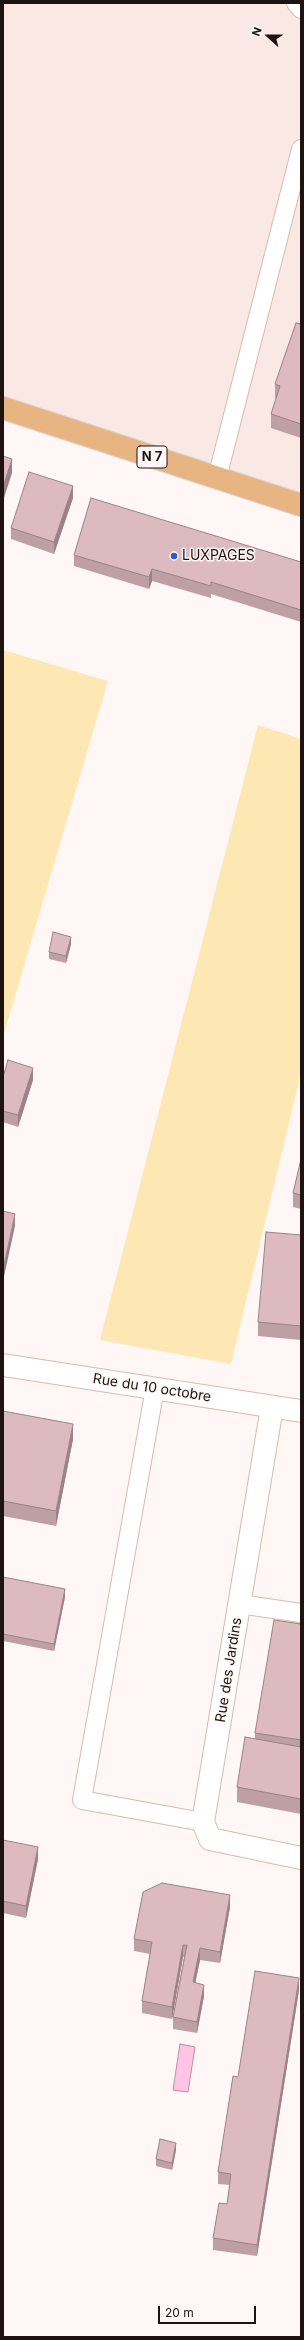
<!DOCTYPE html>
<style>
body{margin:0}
#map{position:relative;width:304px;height:2340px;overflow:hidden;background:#fef7f5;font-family:Inter,sans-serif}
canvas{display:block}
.frame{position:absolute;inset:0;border:4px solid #1e1310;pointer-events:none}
.north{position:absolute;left:248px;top:16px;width:40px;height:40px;-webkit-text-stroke:3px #fef7f5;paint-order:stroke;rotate:291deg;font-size:11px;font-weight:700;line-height:16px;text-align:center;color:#1e1310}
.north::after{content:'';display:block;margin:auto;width:14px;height:18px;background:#1e1310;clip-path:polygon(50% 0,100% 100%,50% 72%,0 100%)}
.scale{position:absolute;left:158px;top:2306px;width:98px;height:18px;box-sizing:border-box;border:2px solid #1e1310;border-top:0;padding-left:5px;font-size:12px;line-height:14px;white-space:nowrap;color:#1e1310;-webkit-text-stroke:3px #fef7f5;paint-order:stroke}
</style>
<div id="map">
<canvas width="304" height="2340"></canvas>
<div class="frame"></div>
<div class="north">N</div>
<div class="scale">20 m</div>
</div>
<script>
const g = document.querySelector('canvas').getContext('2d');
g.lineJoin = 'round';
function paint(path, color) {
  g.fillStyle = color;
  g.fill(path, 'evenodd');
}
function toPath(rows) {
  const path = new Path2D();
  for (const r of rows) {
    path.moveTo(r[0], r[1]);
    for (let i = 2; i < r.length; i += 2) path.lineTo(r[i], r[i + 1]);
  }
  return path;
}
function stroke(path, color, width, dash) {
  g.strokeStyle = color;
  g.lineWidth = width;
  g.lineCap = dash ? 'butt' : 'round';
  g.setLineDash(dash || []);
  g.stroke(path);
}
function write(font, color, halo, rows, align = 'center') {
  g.font = font + ' Inter,sans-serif';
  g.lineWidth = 3;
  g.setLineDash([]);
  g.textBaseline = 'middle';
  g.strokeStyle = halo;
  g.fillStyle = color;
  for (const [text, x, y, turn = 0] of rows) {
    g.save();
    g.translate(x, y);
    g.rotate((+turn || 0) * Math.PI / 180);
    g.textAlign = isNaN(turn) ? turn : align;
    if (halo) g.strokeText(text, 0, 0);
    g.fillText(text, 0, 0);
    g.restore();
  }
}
const built = toPath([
 [3,3,301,3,301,505,3,408]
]);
const green = toPath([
 [3,650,108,681,3,1037],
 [258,725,301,739,301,1073,231,1364,100,1340]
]);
const water = toPath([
 [180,2044,195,2047,188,2092,173,2090,180,2044]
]);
const service = toPath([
 [296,3,301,9],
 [217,478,301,149],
 [155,1388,82,1800,203,1822],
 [239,1604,301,1613]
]);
const minor = toPath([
 [3,1365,301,1411],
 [272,1407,203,1822,210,1839,301,1858]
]);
const primary = toPath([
 [3,408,301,505]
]);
const wall = toPath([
 [301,324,301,438,271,428,271,414,276,398,275,398,275,384],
 [73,498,54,554,11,539,11,528],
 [74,555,301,562,301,622,211,594,211,598,152,581,149,589,74,566],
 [71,944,66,963,49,959,49,952],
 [3,1077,33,1080,18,1127,3,1122],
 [301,1159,301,1209,293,1207,293,1193],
 [301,1235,301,1340,258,1336,258,1322],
 [3,1411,73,1439,56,1526,3,1516],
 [3,1577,65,1597,54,1651,3,1641],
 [301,1624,301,1814,237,1802,237,1787,255,1739,255,1733],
 [3,1840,38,1859,26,1918,3,1913],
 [230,1907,220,1963,200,1960,195,1983,204,1996,197,2033,173,2029,173,2017,184,1957,183,1957,172,2019,142,2013,142,2001,150,1954,134,1951,134,1939],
 [299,1990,257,2256,213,2250,213,2238,227,2204,230,2185,218,2184,218,2172,238,2077],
 [176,2150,172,2170,156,2166,156,2159]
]);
const shadedWall = toPath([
 [12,459,12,473,3,501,3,487],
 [73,486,73,498,54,554,54,542],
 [152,569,152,581,149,589,149,577],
 [71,937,71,944,66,963,66,956],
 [33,1068,33,1080,18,1127,18,1115],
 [15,1214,15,1226,3,1281,3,1270],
 [73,1424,73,1439,56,1526,56,1511],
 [65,1589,65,1597,54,1651,54,1644],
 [38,1847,38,1859,26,1918,26,1906],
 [230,1895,230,1907,220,1963,220,1952],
 [183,1945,183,1957,172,2019,172,2007],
 [200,1948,200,1960,193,1994,193,1982],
 [299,1978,299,1990,257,2256,257,2245],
 [204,1985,204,1996,197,2033,197,2022],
 [176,2143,176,2150,172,2170,172,2163]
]);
const building = toPath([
 [296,323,301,324,301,424,271,414,280,386,275,384,296,323],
 [3,456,12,459,3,487,3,456],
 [29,472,73,486,54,542,11,528,29,472],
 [91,498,301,562,301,610,211,582,211,586,152,569,149,577,74,555,91,498],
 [53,932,71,937,66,956,49,952,53,932],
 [8,1060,33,1068,18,1115,3,1111,3,1077,8,1060],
 [301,1159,301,1195,293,1193,301,1159],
 [3,1211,15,1214,3,1270,3,1211],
 [266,1232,301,1235,301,1326,258,1322,266,1232],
 [3,1411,73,1424,56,1511,3,1501,3,1411],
 [3,1577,65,1589,54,1644,3,1634,3,1577],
 [274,1620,301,1624,301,1740,255,1733,274,1620],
 [245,1737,301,1747,301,1799,237,1787,245,1737],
 [3,1840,38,1847,26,1906,3,1901,3,1840],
 [162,1883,230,1895,220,1952,200,1948,193,1982,204,1985,197,2022,173,2017,187,1945,183,1945,172,2007,142,2001,152,1942,134,1939,143,1892,162,1883],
 [255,1971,299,1978,257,2245,213,2238,219,2203,227,2204,231,2174,218,2172,233,2076,238,2077,255,1971],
 [160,2139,176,2143,172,2163,156,2159,160,2139]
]);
const markers = [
 [174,556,4,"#3158c8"]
];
const shields = [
 [152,457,30]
];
const shieldNames = [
 ["N 7",152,457]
];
const poiNames = [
 ["LUXPAGES",182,556]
];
const streetNames = [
 ["Rue du 10 octobre",152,1388,9],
 ["Rue des Jardins",229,1670,-81]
];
paint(built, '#f9e8e3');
paint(green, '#fde7b2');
paint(water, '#fdc4e5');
stroke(water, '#ba8fa5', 1);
stroke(service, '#dabab1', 20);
stroke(minor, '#dabab1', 24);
stroke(primary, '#d6d5d4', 24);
stroke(service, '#fff', 18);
stroke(minor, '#fff', 22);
stroke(primary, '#e8b582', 22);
paint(wall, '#bea0a4');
paint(shadedWall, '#9b8286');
paint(building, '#ddbabf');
stroke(building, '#9b8286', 1);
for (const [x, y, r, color] of markers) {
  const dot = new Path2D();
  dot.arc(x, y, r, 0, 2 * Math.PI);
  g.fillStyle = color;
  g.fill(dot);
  stroke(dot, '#fef7f5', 1.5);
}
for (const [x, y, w] of shields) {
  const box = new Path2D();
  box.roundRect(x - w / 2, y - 11, w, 22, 3);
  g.fillStyle = '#fef7f5';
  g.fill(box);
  stroke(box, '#1e1310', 1);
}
write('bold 13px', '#1e1310', null, shieldNames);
write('14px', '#1e1310', '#fef7f5', poiNames, 'left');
write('14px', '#1e1310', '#fef7f5', streetNames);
</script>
